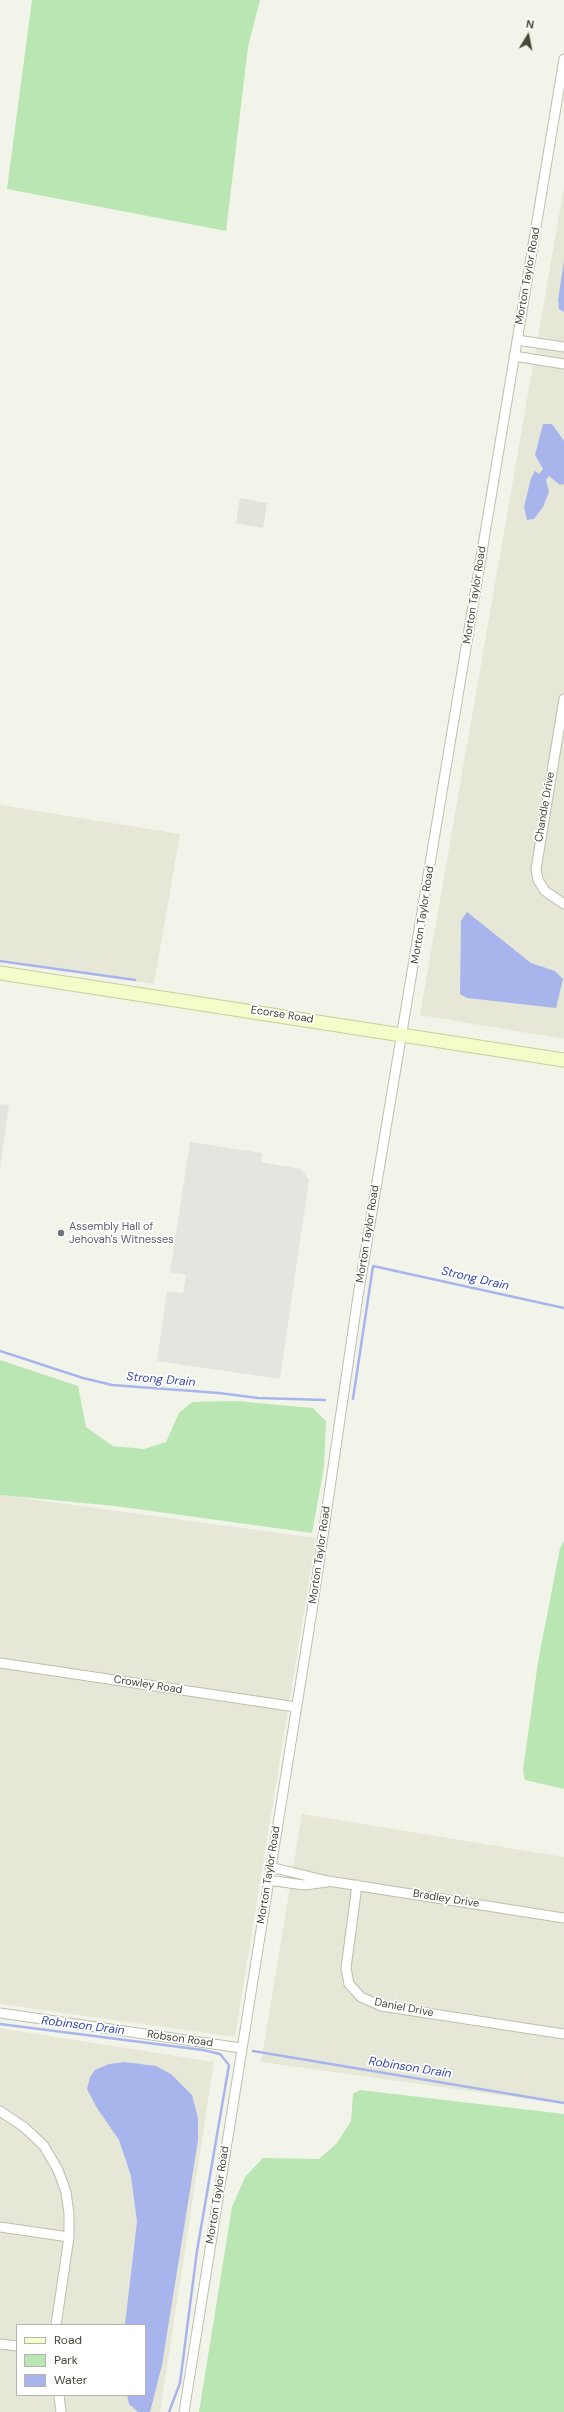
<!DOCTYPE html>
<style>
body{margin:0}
#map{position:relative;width:564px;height:2412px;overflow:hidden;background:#f2f4e9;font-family:"DM Sans",sans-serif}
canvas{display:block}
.legend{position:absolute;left:16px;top:2324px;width:130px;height:72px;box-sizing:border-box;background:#fff;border:1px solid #b5b5af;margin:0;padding:5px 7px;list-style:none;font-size:12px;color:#474738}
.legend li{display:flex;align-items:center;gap:8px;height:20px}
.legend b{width:20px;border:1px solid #b5b5af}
.north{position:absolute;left:508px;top:16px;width:40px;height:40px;-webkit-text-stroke:3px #fff;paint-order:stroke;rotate:10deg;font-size:11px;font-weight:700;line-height:16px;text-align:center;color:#474738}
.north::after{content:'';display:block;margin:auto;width:14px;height:18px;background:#474738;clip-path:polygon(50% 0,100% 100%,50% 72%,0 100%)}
</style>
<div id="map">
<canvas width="564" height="2412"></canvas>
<ul class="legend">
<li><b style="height:5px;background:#f4fcca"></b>Road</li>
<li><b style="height:11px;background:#bae6b4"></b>Park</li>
<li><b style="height:11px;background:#a8b5ed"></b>Water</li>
</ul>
<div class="north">N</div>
</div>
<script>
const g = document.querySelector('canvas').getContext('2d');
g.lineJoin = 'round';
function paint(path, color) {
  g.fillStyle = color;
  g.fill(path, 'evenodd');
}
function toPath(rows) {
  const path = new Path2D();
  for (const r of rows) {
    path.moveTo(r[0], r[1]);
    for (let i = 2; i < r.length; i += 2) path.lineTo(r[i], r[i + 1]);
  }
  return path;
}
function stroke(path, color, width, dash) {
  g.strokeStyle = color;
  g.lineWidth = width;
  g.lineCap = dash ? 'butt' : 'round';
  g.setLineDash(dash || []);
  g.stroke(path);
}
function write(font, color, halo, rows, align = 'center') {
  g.font = font + ' "DM Sans",sans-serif';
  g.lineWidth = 3.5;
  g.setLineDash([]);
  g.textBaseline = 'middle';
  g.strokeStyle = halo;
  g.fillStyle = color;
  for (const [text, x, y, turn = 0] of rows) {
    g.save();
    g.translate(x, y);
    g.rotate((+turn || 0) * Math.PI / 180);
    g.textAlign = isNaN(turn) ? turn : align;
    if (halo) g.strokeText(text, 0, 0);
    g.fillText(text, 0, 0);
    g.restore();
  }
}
const residential = toPath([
 [564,187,564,1039,420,1015],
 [0,805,180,834,154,984,0,959],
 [0,1495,316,1538,235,2037,0,2004],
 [302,1814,564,1857,564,2104,261,2062],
 [0,2028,214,2062,160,2412,0,2412],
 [17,2325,145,2325,145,2395,17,2395]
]);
const industrial = toPath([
 [240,498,267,503,263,528,236,523]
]);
const green = toPath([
 [32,0,260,0,248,47,226,231,7,189],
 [0,1360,78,1386,86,1427,113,1446,144,1449,166,1442,179,1413,192,1402,236,1401,313,1408,326,1421,324,1467,312,1533,115,1506,0,1495],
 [564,1541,564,1789,525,1780,523,1770,538,1662,560,1548],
 [360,2090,564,2114,564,2412,199,2412,232,2207,245,2177,263,2158,319,2159,337,2143,351,2121,353,2094]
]);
const parking = toPath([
 [0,1104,9,1105,0,1170],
 [190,1142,262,1153,261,1162,301,1169,309,1180,280,1379,157,1361,167,1291,183,1293,186,1275,170,1272]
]);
const water = toPath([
 [564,261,564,312,559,309,558,300],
 [543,424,552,424,564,441,564,484,560,485,549,476,546,480,549,492,543,507,534,519,527,520,524,507,531,478,535,471,539,474,543,469,535,455],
 [467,912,531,963,555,971,563,979,556,1008,467,998,460,994,461,921],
 [125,2062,156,2066,171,2074,192,2095,198,2118,198,2140,162,2365,150,2412,138,2412,129,2404,127,2395,145,2395,145,2325,125,2325,137,2221,131,2176,119,2140,97,2108,87,2089,90,2077,95,2070,109,2064]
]);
const stream = toPath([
 [0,961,135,980],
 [0,1351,83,1378,112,1385,219,1393,258,1398,325,1400],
 [353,1399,373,1266,564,1308],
 [0,2024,203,2050,220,2054,229,2065,197,2251,180,2383,169,2412],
 [253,2051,564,2103]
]);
const street = toPath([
 [517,340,564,347],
 [514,356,564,364],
 [564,699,536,869,538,880,545,891,564,904],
 [0,1663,296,1707],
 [270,1867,328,1881,564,1918],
 [268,1880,304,1885,327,1882],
 [357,1885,346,1968,349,1984,361,1997,381,2006,564,2034],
 [0,2013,241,2048],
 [0,2111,24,2127,44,2146,58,2170,66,2192,69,2214,69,2237,56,2325],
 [0,2227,69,2237],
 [0,2344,17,2346],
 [59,2395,61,2412],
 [184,2412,312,1611,358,1296,564,59]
]);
const secondary = toPath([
 [0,973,564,1060]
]);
const markers = [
 [61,1233,4,"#6b7280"]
];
const streetNames = [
 ["Morton Taylor Road",528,276,-80],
 ["Morton Taylor Road",475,595,-81],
 ["Chandle Drive",545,807,-80],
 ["Morton Taylor Road",423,915,-81],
 ["Ecorse Road",282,1015,9],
 ["Morton Taylor Road",368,1234,-81],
 ["Morton Taylor Road",320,1555,-82],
 ["Crowley Road",148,1685,9],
 ["Morton Taylor Road",269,1875,-81],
 ["Bradley Drive",446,1899,9],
 ["Daniel Drive",404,2008,11],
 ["Robson Road",180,2039,8],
 ["Morton Taylor Road",218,2195,-81]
];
const worshipNames = [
 ["Assembly Hall of",69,1227],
 ["Jehovah's Witnesses",69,1240]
];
const waterNames = [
 ["Strong Drain",475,1279,13],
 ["Strong Drain",161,1380,5],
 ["Robinson Drain",83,2026,7],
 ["Robinson Drain",410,2068,9]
];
paint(residential, '#e6e7d7');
paint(industrial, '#e3e3da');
paint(green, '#bae6b4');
paint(parking, '#e5e5e0');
paint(water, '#a8b5ed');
stroke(stream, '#a8b5ed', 2.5);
stroke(street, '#bdbfac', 11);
stroke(secondary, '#c7ce98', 15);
stroke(street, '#fff', 9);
stroke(secondary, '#f4fcca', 13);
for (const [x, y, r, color] of markers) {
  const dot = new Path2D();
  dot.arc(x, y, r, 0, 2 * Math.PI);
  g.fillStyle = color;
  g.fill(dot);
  stroke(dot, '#fff', 1.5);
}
write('11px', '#474738', '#fff', streetNames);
write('11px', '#5b616d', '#fff', worshipNames, 'left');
write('italic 12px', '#3549af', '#fff', waterNames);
</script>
